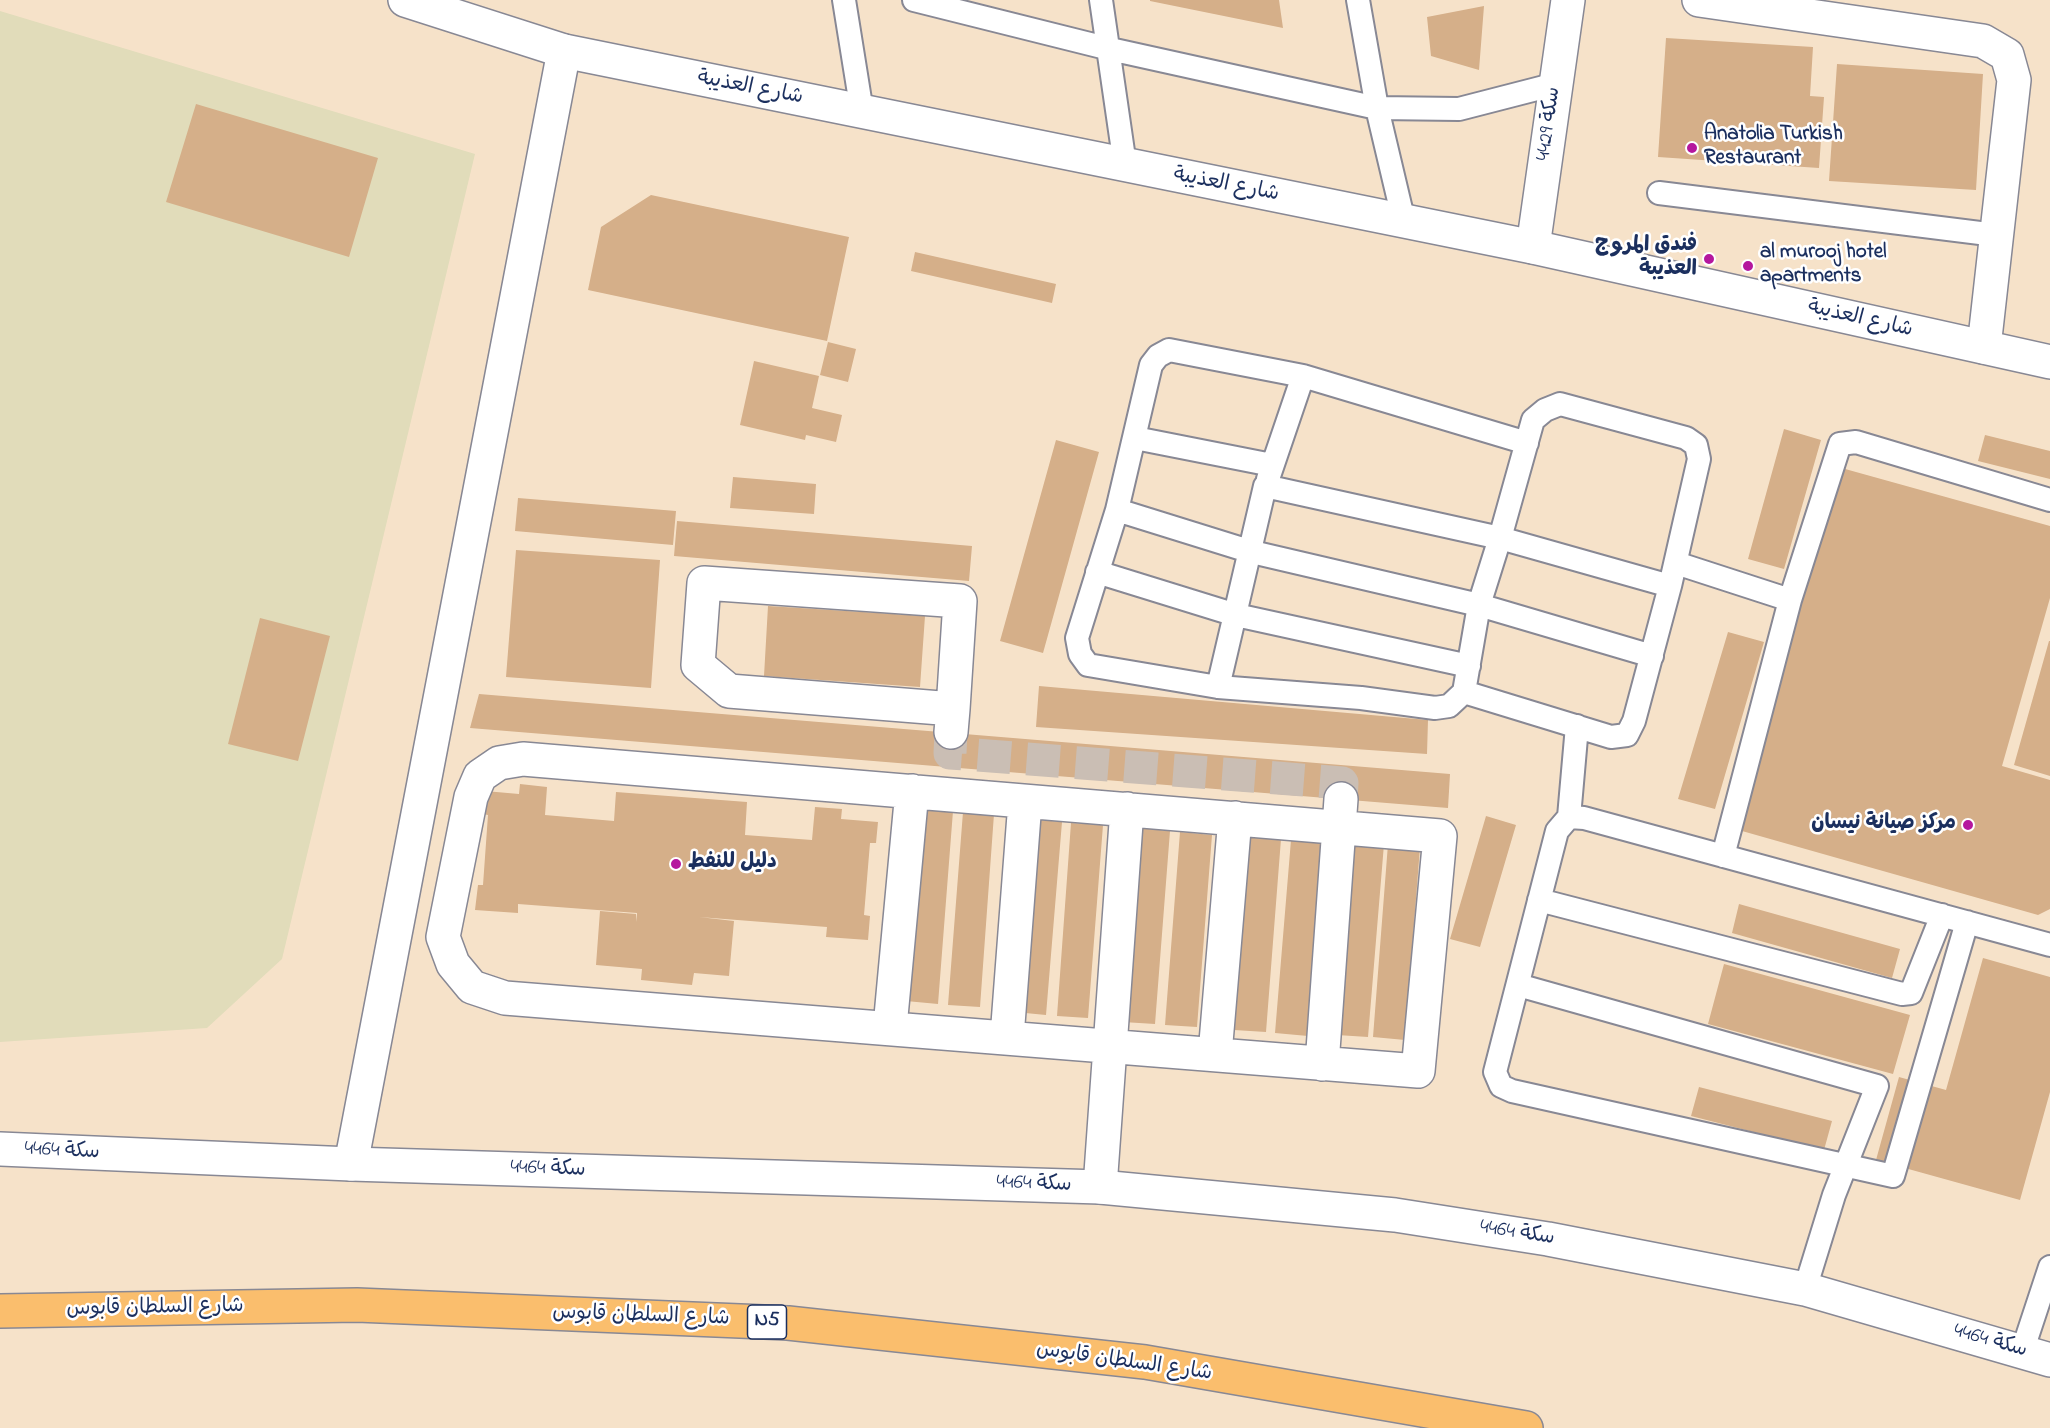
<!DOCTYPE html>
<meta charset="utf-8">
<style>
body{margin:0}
canvas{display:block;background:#f6e2c9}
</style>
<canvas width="2050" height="1428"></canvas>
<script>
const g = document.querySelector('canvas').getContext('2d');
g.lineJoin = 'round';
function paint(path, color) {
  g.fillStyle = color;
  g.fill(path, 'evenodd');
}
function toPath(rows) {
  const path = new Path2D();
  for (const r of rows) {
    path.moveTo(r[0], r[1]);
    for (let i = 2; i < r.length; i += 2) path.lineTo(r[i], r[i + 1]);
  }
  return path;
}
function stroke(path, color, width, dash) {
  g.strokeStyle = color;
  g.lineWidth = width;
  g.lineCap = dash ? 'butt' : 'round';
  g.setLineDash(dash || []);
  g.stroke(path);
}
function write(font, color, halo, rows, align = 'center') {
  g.font = font + ' "Indie Flower","Playpen Sans Arabic",sans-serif';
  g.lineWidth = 5;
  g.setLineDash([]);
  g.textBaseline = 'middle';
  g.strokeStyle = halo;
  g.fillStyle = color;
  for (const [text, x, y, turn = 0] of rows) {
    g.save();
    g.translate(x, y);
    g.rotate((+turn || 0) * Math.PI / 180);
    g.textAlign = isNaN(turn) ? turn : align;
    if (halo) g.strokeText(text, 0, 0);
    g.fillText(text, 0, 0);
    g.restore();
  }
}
const built = toPath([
 [0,11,475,154,282,959,207,1028,0,1042]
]);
const building = toPath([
 [1150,0,1279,0,1283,28,1150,1],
 [1484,6,1479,70,1431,56,1427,17],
 [1666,38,1813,47,1810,96,1824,97,1819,168,1658,157],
 [1837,64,1983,74,1976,190,1829,181],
 [196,104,378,158,349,257,166,202],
 [651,195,849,237,827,341,588,290,601,227],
 [915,252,1056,284,1052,303,911,271],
 [828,342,856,349,848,382,820,375],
 [754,361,819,376,812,408,842,415,836,442,806,435,805,440,740,425],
 [1784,429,1821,440,1784,569,1748,559],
 [1985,435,2050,451,2050,479,1978,461],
 [1056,440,1099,452,1043,653,1000,641],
 [1838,467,2050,526,2050,598,2002,766,2050,780,2050,909,2038,915,1735,829],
 [733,477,816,484,814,514,730,508],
 [518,498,676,511,673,545,515,531],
 [677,521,972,546,969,581,674,556],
 [516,550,660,560,651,688,506,677],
 [768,606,925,616,920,687,764,676],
 [260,618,330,636,298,761,228,744],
 [1728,632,1764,642,1715,809,1678,799],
 [2049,641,2050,641,2050,776,2014,765],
 [1039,686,1428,720,1427,754,1036,727],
 [479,694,1450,774,1448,808,470,728],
 [520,784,547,787,545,815,614,821,616,792,747,802,745,835,812,840,815,807,842,809,841,819,878,822,876,843,870,843,864,915,870,916,868,940,826,937,827,927,699,917,734,921,729,976,694,973,692,985,641,980,642,969,596,965,600,911,636,914,637,922,637,913,518,904,518,913,475,910,478,885,483,885,488,815,483,814,485,791,519,794],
 [921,808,953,811,938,1004,906,1001],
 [963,812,994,814,980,1007,948,1005],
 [1486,816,1516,825,1480,947,1450,939],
 [1030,819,1062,822,1046,1015,1015,1012],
 [1071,823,1103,825,1088,1018,1057,1016],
 [1138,828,1170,831,1155,1024,1123,1022],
 [1180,832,1212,835,1197,1027,1165,1025],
 [1249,837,1281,839,1266,1032,1234,1030],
 [1291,840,1322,843,1308,1036,1275,1033],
 [1351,842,1384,844,1368,1037,1337,1035],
 [1388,844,1420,847,1405,1040,1373,1037],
 [1739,904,1900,949,1892,978,1732,933],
 [1983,958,2050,977,2050,1092,2020,1200,1876,1160,1899,1077,1946,1090],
 [1724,964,1910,1015,1893,1074,1708,1024],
 [1699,1087,1832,1121,1824,1150,1691,1116]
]);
const minorTunnel = toPath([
 [951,732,950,753,1342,783,1341,799]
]);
const service = toPath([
 [844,0,862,112],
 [914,0,1110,49,1377,108,1459,109,1556,84],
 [1101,0,1125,165],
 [1358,0,1377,108,1404,222],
 [1659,193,1996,235],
 [1135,438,1272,465],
 [1268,479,1303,376],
 [1117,510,1252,552,1479,605,1652,656],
 [1676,563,1790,600,1840,444,1856,442,2050,500],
 [1097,572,1236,615,1469,666],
 [1218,687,1088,665,1080,654,1077,638,1117,510,1151,365,1158,356,1169,350,1303,376,1527,443],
 [1464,692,1611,737,1627,735,1634,721,1670,586,1500,538,1265,486,1218,687,1361,698,1435,708,1449,706,1464,692,1479,605,1500,538,1533,420,1545,410,1560,404,1686,438,1696,445,1699,459,1670,586],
 [1569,817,1577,726],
 [1723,856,1790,600],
 [1539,900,1902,994,1911,993,1942,915],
 [1967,922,1893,1176,1512,1091,1501,1086,1495,1072,1557,831,1569,817,1584,818,2050,945],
 [1518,985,1877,1086,1834,1195,1805,1289],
 [2022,1352,2050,1267]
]);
const minor = toPath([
 [1699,0,1983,41,2007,55,2014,80,1984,347],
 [1533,247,1568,0],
 [951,732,953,709,960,601,704,583,698,665,729,691,953,709],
 [523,759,1440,836,1418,1071,505,998,472,987,453,964,443,937,471,797,480,776,499,763,523,759],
 [890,1027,912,791],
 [1007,1037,1025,802],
 [1215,1054,1235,818],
 [1322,1064,1341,799],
 [351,1164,564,51],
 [1100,1187,1127,809]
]);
const tertiary = toPath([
 [405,0,564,51,1533,247,2050,362],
 [0,1149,351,1164,1100,1187,1395,1215,1548,1239,1805,1289,2050,1360]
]);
const trunk = toPath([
 [0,1311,357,1305,788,1323,1145,1362,1526,1428]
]);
const markers = [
 [1692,148,6,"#b5179e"],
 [1709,259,6,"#b5179e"],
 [1748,266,6,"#b5179e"],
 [1968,825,6,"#b5179e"],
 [676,864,6,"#b5179e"]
];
const shields = [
 [767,1322,39]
];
const shieldNames = [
 ["N5",767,1322]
];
const streetNames = [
 ["شارع العذيبة",750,89,11],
 ["سكة 4429",1550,124,-82],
 ["شارع العذيبة",1226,186,11],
 ["شارع العذيبة",1860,320,13],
 ["سكة 4464",62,1152,3],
 ["سكة 4464",548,1170,2],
 ["سكة 4464",1034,1185,2],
 ["سكة 4464",1517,1234,9],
 ["شارع السلطان قابوس",155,1309,-1],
 ["شارع السلطان قابوس",641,1317,2],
 ["سكة 4464",1990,1342,16],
 ["شارع السلطان قابوس",1124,1363,8]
];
const poiNames = [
 ["Anatolia Turkish",1704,136],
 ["Restaurant",1704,160],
 ["فندق المروج",1697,247,"right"],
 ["العذيبة",1697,271,"right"],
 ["al murooj hotel",1760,254],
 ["apartments",1760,278],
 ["مركز صيانة نيسان",1956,825,"right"],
 ["دليل للنفط",688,864]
];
paint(built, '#e1dcba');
paint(building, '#d5af89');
stroke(minorTunnel, '#cabeb4', 33, [33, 16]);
stroke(service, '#888894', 26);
stroke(minor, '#888894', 36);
stroke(tertiary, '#888894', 36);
stroke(trunk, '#888894', 36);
stroke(service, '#fff', 22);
stroke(minor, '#fff', 33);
stroke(tertiary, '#fff', 33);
stroke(trunk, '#fabe6d', 33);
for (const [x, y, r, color] of markers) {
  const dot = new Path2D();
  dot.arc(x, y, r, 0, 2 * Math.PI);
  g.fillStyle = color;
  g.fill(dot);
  stroke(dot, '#fff', 2);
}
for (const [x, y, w] of shields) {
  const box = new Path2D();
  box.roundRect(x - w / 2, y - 17, w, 34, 4.5);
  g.fillStyle = '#fff';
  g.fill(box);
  stroke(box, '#1b2f5e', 1.5);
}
write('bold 20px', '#1b2f5e', null, shieldNames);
write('21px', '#1b2f5e', '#fff', streetNames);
write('bold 21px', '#1b2f5e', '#fff', poiNames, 'left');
</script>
